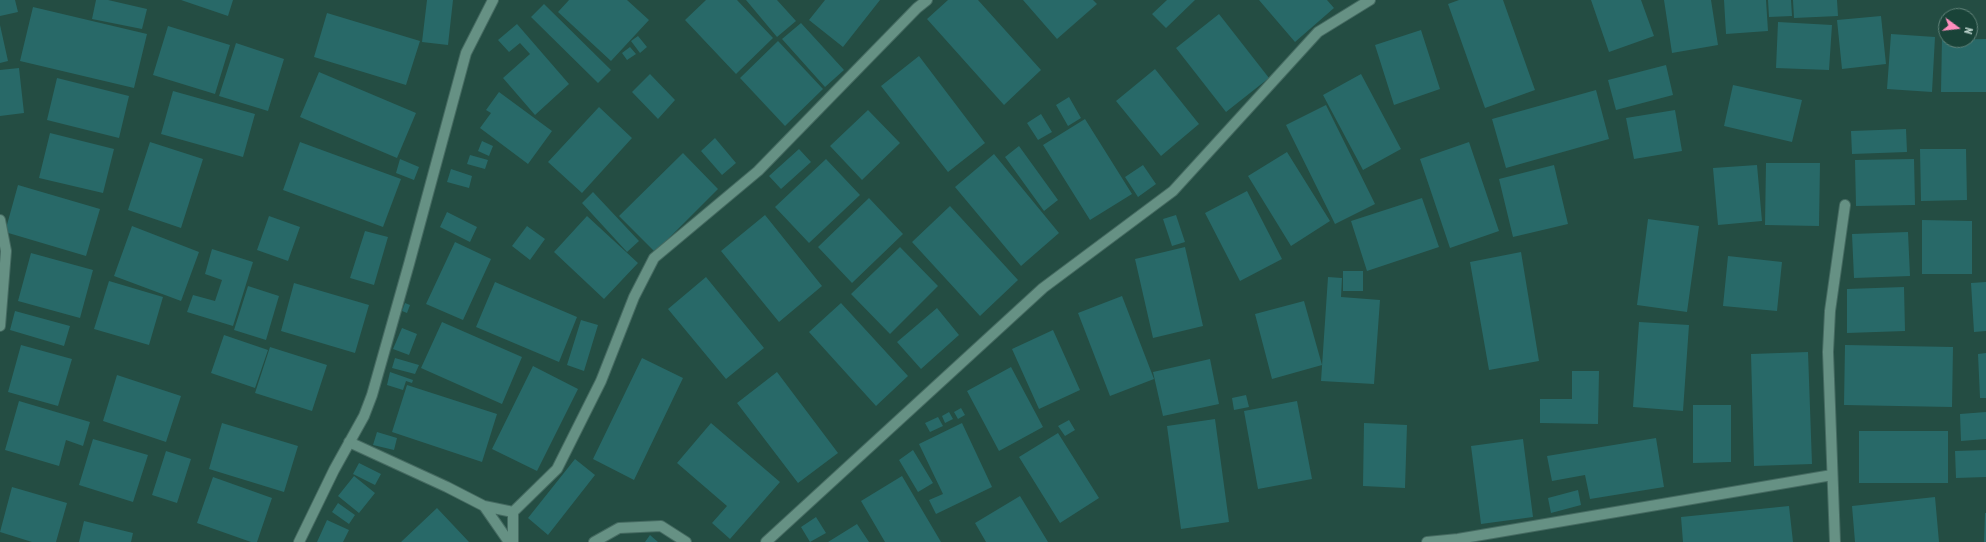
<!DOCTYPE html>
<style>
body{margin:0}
#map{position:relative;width:1986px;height:542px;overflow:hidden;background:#244d43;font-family:"PT Sans Narrow",sans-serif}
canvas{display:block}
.north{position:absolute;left:1938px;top:8px;width:40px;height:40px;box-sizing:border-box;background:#194338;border:1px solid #608278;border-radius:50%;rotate:105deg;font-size:11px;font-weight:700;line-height:16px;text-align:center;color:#cae0d9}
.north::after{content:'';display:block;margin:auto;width:14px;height:18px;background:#fe8ebd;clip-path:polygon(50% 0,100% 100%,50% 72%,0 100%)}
</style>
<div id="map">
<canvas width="1986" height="542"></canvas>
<div class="north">N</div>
</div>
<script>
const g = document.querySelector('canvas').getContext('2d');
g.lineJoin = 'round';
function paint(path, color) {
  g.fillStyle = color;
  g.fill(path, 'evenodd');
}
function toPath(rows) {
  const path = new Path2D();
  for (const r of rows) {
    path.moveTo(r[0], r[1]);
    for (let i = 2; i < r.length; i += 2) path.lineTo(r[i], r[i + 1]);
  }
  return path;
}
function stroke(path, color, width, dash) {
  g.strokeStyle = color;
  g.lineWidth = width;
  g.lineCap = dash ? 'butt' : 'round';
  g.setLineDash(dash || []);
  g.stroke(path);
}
const building = toPath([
 [0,0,15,0,18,12,0,16],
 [96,0,108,0,147,9,142,29,92,19],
 [181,0,233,0,228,16],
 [427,0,453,0,448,45,422,42],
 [569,0,627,0,649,20,611,61,558,12],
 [706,0,737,0,773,38,736,74,685,20],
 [746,0,777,0,796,21,777,37],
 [825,0,880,0,843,47,809,20],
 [948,0,978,0,1041,70,1004,105,927,19],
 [1023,0,1093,0,1097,4,1057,39],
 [1167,0,1195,0,1166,28,1152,14],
 [1259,0,1327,0,1334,8,1295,42],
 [1459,0,1503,0,1535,90,1485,108,1448,4],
 [1591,0,1641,0,1654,36,1609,52],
 [1664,0,1711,0,1718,45,1672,53],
 [1724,0,1766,0,1768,31,1726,34],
 [1768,0,1791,0,1792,16,1769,17],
 [1793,0,1837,0,1838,16,1794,18],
 [544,4,611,70,598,83,531,17],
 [33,7,147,34,134,88,20,61],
 [327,13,420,41,406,85,314,57],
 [1219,14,1269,78,1226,112,1176,48],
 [1881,16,1886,64,1842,69,1837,20],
 [1778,22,1832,25,1829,70,1776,68],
 [801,23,844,70,825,87,782,39],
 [517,24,569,84,535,115,503,78,530,54,520,43,509,52,498,40],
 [0,25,8,61,0,63],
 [168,26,230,45,215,94,153,75],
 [1421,30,1440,89,1394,105,1375,45],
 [1891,34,1935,37,1932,92,1887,89],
 [638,36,647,47,640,53,631,41],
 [1942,38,1946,38,1946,40,1986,39,1986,92,1941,92],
 [778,41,823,89,785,126,740,78],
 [236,43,284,59,268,111,219,96],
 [630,47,636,54,627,60,622,53],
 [919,56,985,143,948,172,881,86],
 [1666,65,1673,95,1616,110,1608,80],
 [19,68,24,113,0,116,0,70],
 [1155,69,1199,124,1161,156,1116,101],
 [319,72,416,113,397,158,300,117],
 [650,74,675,100,658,119,632,92],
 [1361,74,1401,149,1363,170,1323,95],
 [57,78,129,96,119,138,47,120],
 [1733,85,1802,100,1792,142,1724,126],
 [1596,90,1609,139,1506,168,1492,119],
 [173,91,255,114,243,157,161,134],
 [499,92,552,131,528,164,480,128,491,113,486,110],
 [1069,97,1081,118,1068,126,1056,105],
 [1326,105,1375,204,1335,224,1286,125],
 [599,107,632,138,582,193,548,162],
 [868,110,900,143,862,180,830,146],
 [1675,110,1682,151,1634,159,1626,118],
 [1041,114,1052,132,1038,140,1027,123],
 [1085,119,1132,194,1090,220,1043,145],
 [1906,129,1907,152,1852,154,1851,131],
 [50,133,114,149,103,193,39,178],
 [715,138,736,163,722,175,701,151],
 [482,141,493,146,489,156,478,151],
 [150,142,203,159,181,228,128,210],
 [300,142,401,179,383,227,283,190],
 [1469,142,1499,231,1450,248,1420,159],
 [1019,146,1058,200,1044,211,1005,157],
 [799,149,811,162,781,189,769,176],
 [1920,149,1966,149,1967,200,1921,201],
 [1287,152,1330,221,1291,246,1248,176],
 [683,153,718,189,655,252,619,216],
 [994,154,1059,233,1021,266,955,187],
 [470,155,488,160,485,169,467,164],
 [400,159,419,167,414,180,396,173],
 [826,159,860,195,809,243,775,207],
 [1914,159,1915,205,1856,206,1855,160],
 [1766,163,1820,163,1819,226,1765,225],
 [1143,165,1156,184,1138,197,1125,177],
 [1554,165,1568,224,1513,237,1499,179],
 [1757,165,1762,221,1718,225,1713,168],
 [451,169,472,176,469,188,447,182],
 [18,185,100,209,86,256,5,232],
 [1247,191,1282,259,1240,281,1205,213],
 [593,192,639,241,627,252,582,203],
 [869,198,903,234,852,283,818,247],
 [1422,198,1439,247,1367,271,1351,221],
 [950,206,1018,280,980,316,912,242],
 [447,212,477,227,470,242,440,227],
 [765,215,822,286,779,322,721,251],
 [1176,215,1185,242,1172,246,1163,219],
 [269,216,300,227,288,261,257,250],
 [587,216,638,263,604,299,554,252],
 [1648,219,1699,226,1687,312,1637,305],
 [1922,220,1972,221,1972,274,1922,274],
 [132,226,199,252,181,301,114,276],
 [527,226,545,239,530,260,512,246],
 [365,231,388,237,374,285,350,278],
 [1908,232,1910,276,1854,278,1852,234],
 [455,242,491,259,463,320,426,304],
 [900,247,938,286,890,334,851,294],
 [1185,247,1203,326,1153,338,1135,259],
 [212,249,253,262,233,326,187,312,193,295,215,301,222,280,205,274],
 [1521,252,1539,361,1489,370,1470,262],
 [31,253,93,270,80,318,18,301],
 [1728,256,1782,262,1777,311,1723,306],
 [1343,271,1363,271,1363,291,1343,291],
 [706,277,764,348,726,379,668,309],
 [1328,277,1342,278,1341,297,1380,300,1374,384,1321,381],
 [109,281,163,297,149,345,94,329],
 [495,282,577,317,559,362,476,327],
 [1986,282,1986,331,1974,332,1971,283],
 [294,283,369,305,355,353,281,331],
 [248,286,279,296,266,340,234,330],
 [1904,287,1905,331,1847,333,1847,289],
 [1122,296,1154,379,1110,396,1078,313],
 [1304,301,1322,365,1272,379,1255,314],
 [405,303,410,305,407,313,402,311],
 [841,303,908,376,876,406,809,332],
 [937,308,959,335,921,369,897,342],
 [15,311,70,326,64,346,10,330],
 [581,320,598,325,584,371,567,365],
 [442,322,522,357,502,404,421,368],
 [1639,322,1689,325,1683,411,1633,407],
 [402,328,417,334,409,355,393,349],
 [1053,330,1080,390,1039,409,1012,349],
 [224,335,268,350,255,388,211,373],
 [21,345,72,359,58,406,8,392],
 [1845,345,1953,347,1952,407,1844,405],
 [270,347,327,365,312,411,255,393],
 [1808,352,1812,464,1754,466,1751,354],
 [1986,353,1986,398,1980,398,1978,354],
 [395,358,419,365,415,374,392,368],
 [642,358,683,378,634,480,593,459],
 [1210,359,1219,404,1163,416,1153,372],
 [533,366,578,389,537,471,492,449],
 [1011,367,1043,427,999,451,967,391],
 [1572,371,1599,371,1598,424,1540,423,1540,399,1572,399],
 [390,372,413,380,412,383,406,381,403,390,387,385],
 [777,372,838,453,798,483,737,403],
 [117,375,181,396,166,442,103,421],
 [407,385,497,414,482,462,392,432],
 [1246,395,1249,407,1234,410,1232,398],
 [19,401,90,422,83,446,66,440,59,466,5,450],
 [1297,401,1312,479,1258,489,1244,411],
 [1693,405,1731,405,1731,462,1693,463],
 [961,408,965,415,958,419,954,412],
 [949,412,953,419,945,423,942,416],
 [1986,412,1986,439,1961,441,1960,414],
 [938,417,943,426,930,432,925,423],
 [1215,419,1229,522,1181,529,1167,426],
 [1069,420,1075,430,1065,436,1058,426],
 [222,423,298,446,284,492,209,469],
 [711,423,780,482,730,539,712,523,727,506,677,463],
 [962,423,992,487,936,514,929,500,943,494,919,444],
 [1364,423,1407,425,1405,488,1363,486],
 [1859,431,1948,431,1948,483,1859,483],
 [377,432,397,438,394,450,373,445],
 [1058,433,1099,498,1060,523,1019,457],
 [1656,438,1664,487,1590,499,1585,475,1552,481,1547,456],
 [93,439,148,455,133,502,79,485],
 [1523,439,1533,517,1481,524,1471,446],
 [913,450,933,483,918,492,899,460],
 [1986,450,1986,477,1956,478,1955,451],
 [166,451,191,459,177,503,152,495],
 [575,459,595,475,548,535,528,518],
 [359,463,381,474,375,485,353,474],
 [354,476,375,493,359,513,338,496],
 [902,476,941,542,885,542,861,501],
 [213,477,272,498,257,542,251,542,197,523],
 [12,487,67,503,56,542,32,542,0,532],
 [1578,490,1581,505,1551,513,1548,498],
 [1020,496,1048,542,986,542,975,523],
 [1935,497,1939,542,1855,542,1852,506],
 [338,503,355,515,349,524,332,512],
 [1789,506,1793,542,1683,542,1681,517],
 [437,508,469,542,401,542],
 [1985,513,1986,513,1986,542,1984,542],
 [816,517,826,533,810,542,801,527],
 [327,520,349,530,343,542,317,542],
 [84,521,133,533,131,542,79,542],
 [857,524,869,542,828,542],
 [650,535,658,542,645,542]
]);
const minor = toPath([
 [0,220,6,251,0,326],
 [349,442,447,487,484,506,513,512],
 [484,506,509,542],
 [299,542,334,470,364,416,372,395,409,264,466,53,493,0],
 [513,542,513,512,557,469,601,381,634,297,654,258,758,171,917,8,927,0],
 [594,542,619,528,661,526,686,542],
 [766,542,1043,288,1173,191,1318,32,1370,0],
 [1427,542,1458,539,1832,475],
 [1835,542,1828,352,1830,311,1845,205]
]);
paint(building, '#286968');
stroke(minor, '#456a61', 12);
stroke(minor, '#669184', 10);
</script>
